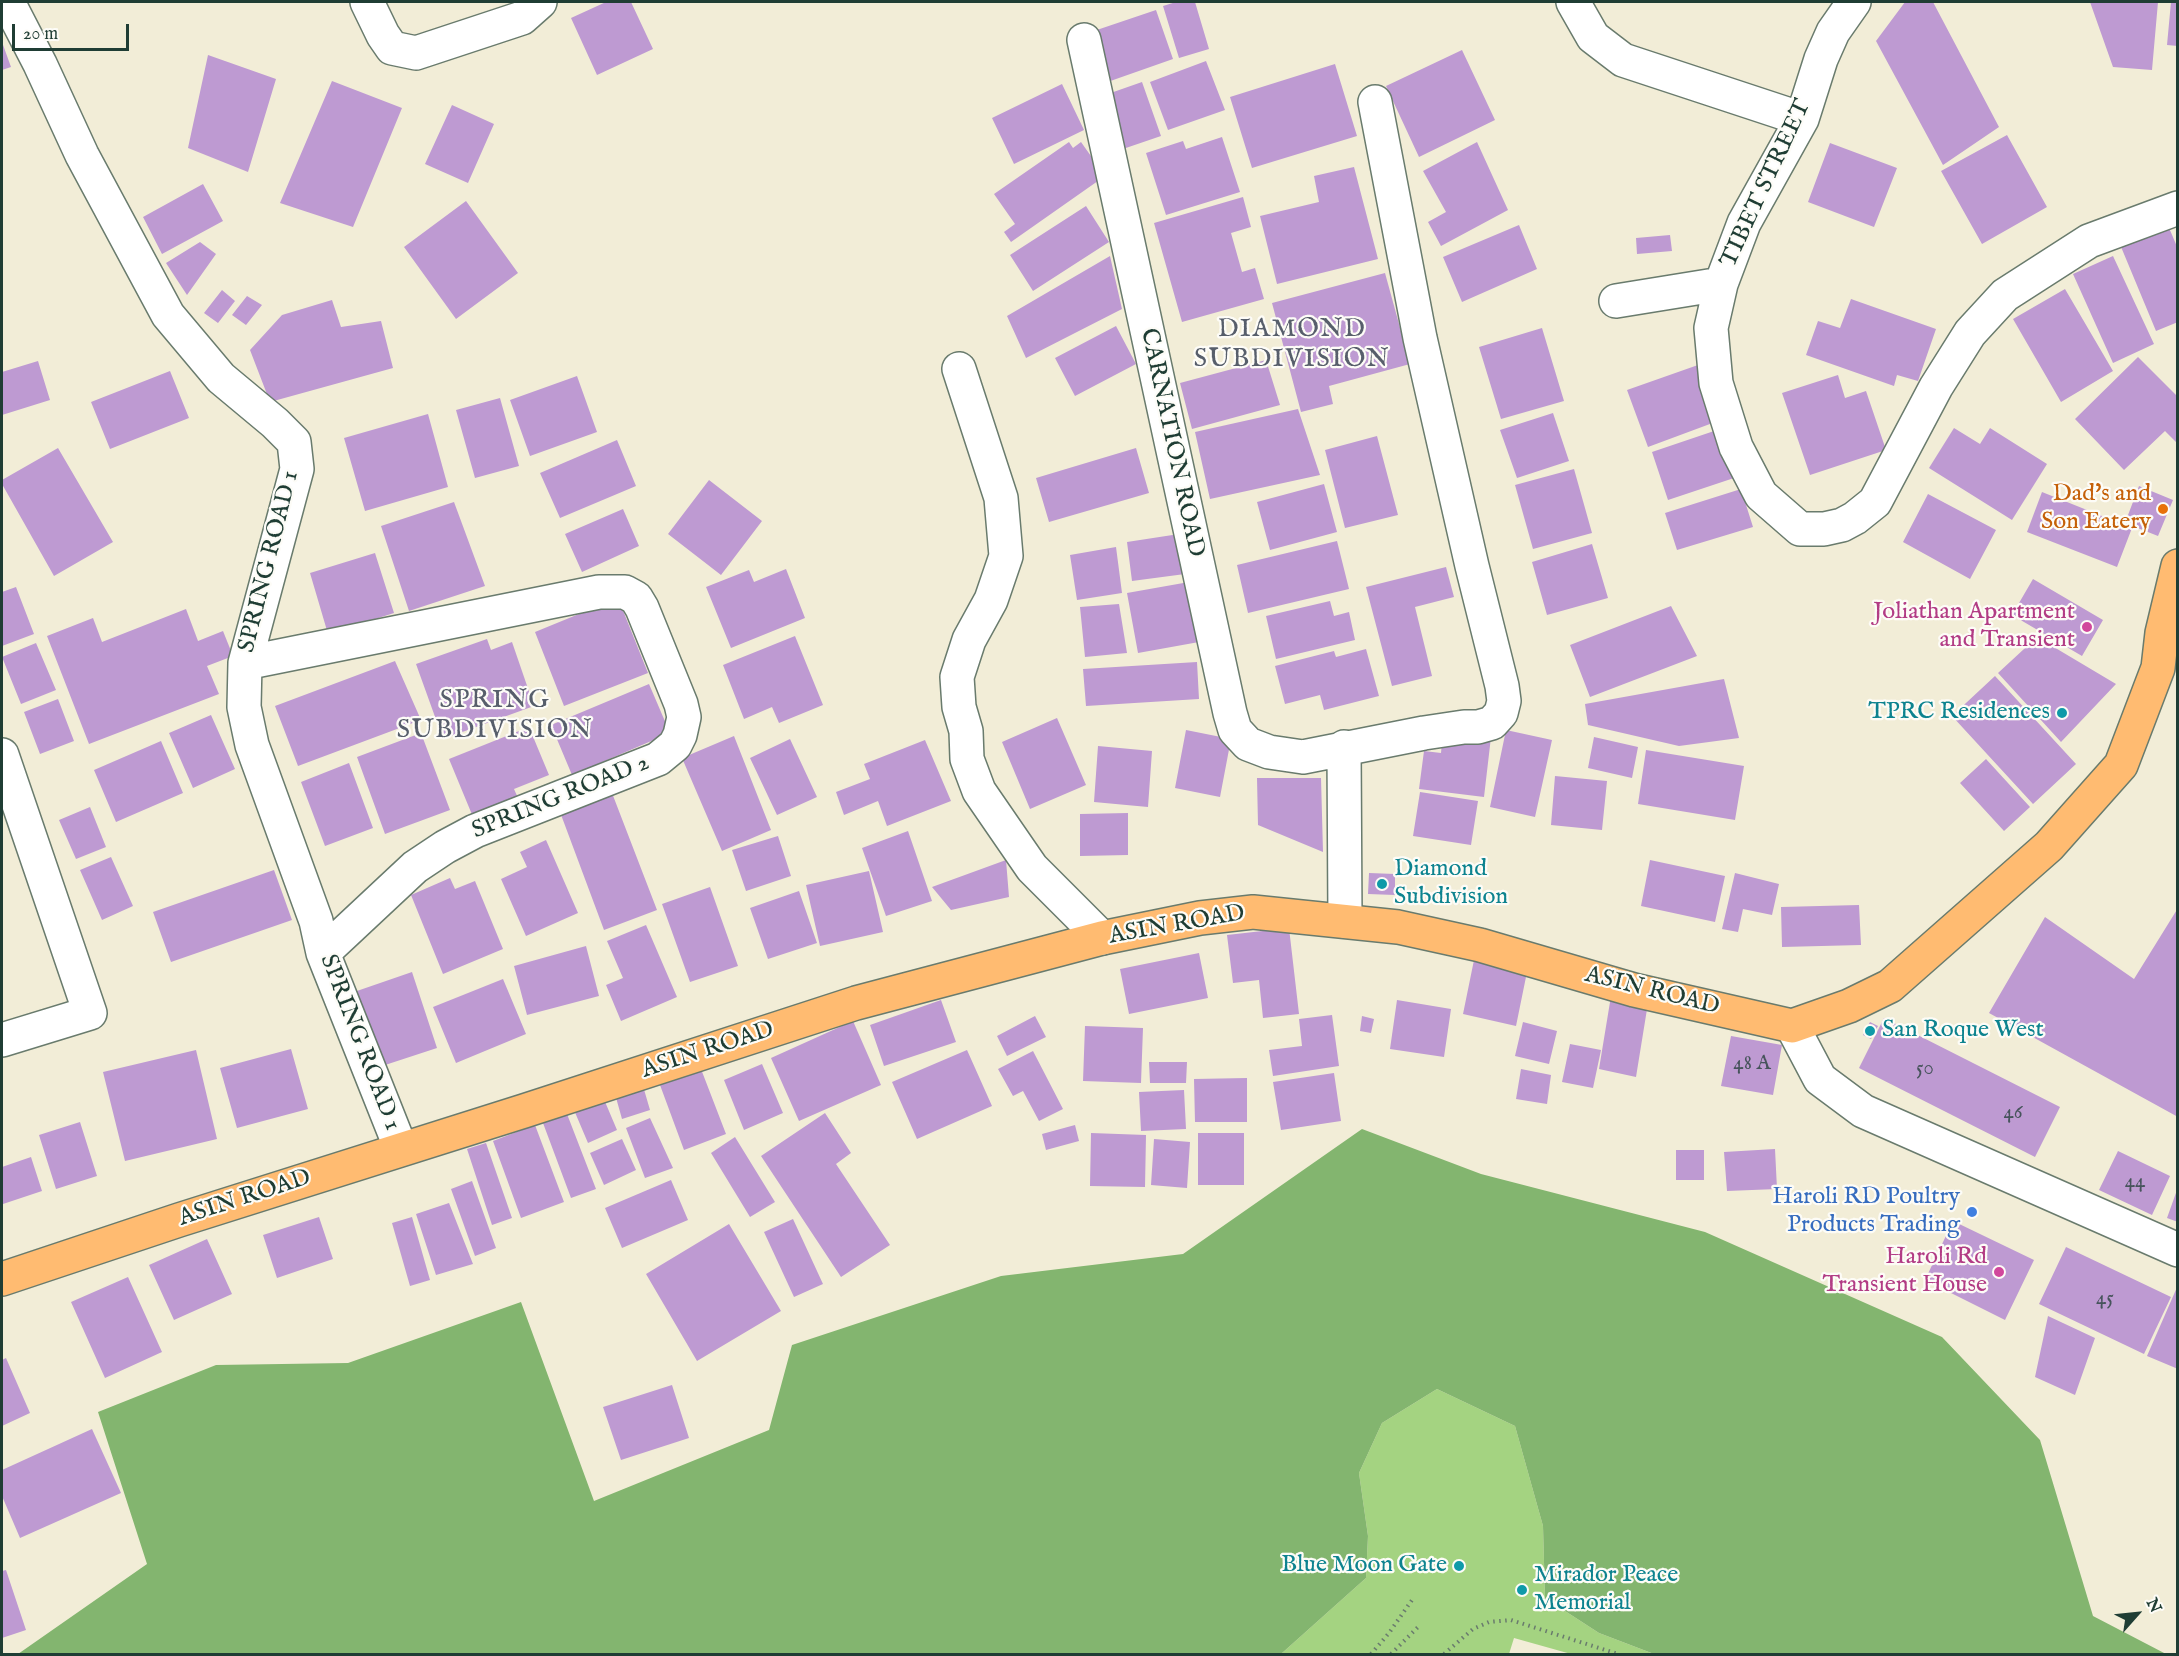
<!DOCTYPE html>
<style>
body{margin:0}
#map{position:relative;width:2179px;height:1656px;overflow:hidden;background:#f2edd7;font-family:"IM FELL English",serif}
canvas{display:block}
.frame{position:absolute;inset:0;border:3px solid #1f3d34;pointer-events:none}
.north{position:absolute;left:2107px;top:1584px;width:60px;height:60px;-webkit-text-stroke:4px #fdfcf7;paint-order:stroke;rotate:63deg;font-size:16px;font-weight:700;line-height:24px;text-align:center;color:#1f3d34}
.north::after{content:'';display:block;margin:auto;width:21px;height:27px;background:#1f3d34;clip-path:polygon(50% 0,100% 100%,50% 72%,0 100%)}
.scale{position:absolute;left:12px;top:24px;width:117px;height:27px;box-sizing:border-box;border:3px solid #1f3d34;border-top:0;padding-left:8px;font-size:18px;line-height:21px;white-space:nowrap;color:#1f3d34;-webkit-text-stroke:4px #fdfcf7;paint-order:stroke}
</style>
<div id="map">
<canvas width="2179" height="1656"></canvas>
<div class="frame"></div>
<div class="north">N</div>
<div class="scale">20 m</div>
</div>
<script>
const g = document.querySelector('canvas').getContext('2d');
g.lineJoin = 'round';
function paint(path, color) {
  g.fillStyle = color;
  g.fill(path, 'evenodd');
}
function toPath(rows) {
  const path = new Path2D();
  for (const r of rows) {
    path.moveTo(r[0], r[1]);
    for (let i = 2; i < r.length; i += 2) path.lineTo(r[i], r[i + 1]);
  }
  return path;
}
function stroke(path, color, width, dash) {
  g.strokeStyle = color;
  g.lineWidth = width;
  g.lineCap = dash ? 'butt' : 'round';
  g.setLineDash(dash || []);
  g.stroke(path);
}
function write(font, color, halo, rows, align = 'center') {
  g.font = font + ' "IM FELL English",serif';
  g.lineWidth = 4.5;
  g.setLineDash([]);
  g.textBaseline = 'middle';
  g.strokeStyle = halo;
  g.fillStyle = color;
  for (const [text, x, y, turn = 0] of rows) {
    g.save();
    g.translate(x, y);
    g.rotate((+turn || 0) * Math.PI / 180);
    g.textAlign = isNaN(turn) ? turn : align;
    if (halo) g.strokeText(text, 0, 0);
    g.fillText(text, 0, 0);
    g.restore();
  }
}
const green = toPath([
 [1437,1389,1515,1426,1543,1526,1545,1598,1599,1633,1654,1654,1571,1654,1514,1638,1509,1654,1281,1654,1366,1578,1368,1536,1359,1473,1382,1423]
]);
const forest = toPath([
 [1362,1129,1481,1174,1705,1232,1942,1337,2040,1440,2093,1616,2166,1654,1654,1654,1599,1633,1545,1598,1543,1526,1515,1426,1437,1389,1382,1423,1359,1473,1368,1536,1366,1578,1281,1654,18,1654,147,1564,98,1412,216,1365,348,1363,521,1302,594,1501,769,1430,792,1345,1001,1276,1183,1254]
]);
const building = toPath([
 [606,2,631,2,653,49,597,75,571,18],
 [1176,2,1195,2,1209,49,1179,58,1163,6],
 [1905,2,1933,2,1999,127,1943,165,1876,41],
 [2090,2,2158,2,2152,70,2113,67],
 [2171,2,2178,2,2178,46,2167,45],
 [1156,10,1173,59,1099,85,1082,35],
 [2,42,11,67,2,70],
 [1462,50,1495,120,1419,157,1386,86],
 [208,55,276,79,248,172,188,148],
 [1206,61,1225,110,1168,130,1150,82],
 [1335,64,1357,136,1252,168,1230,97],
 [332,81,402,108,353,227,280,203],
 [1142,82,1161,136,1120,150,1102,96],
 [1062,84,1084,130,1014,164,992,118],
 [452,105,494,124,468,183,425,164],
 [2007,135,2047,207,1982,244,1941,171],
 [1222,137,1240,192,1166,215,1146,153,1183,141,1186,149],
 [1069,142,1073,148,1081,142,1105,176,1011,242,1004,232,1015,224,994,194],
 [1477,142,1508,210,1441,246,1428,222,1446,212,1423,171],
 [1830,143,1897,168,1874,227,1808,202],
 [1354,167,1378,259,1277,284,1260,216,1319,202,1314,176],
 [203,184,223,221,162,254,143,217],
 [1243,197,1251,227,1231,233,1242,272,1255,268,1264,299,1182,322,1154,223],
 [466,201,518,273,456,319,404,247],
 [1086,206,1109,242,1033,291,1010,255],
 [2167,223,2178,249,2178,322,2156,331,2119,242],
 [1519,225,1537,269,1462,302,1443,257],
 [1670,235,1672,251,1637,254,1636,238],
 [200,242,216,254,187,295,166,263],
 [1110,256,1122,309,1026,358,1007,316],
 [2113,256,2154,344,2113,363,2073,274],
 [1385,273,1410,364,1329,386,1333,404,1301,412,1272,303],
 [2065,289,2113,371,2061,402,2013,319],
 [222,290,235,301,218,323,204,313],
 [247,296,262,305,246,325,232,315],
 [1851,299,1936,329,1918,381,1897,375,1894,386,1806,355,1818,321,1840,328],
 [332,300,341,327,381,321,393,368,270,402,250,350,282,315],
 [1116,326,1136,364,1075,396,1055,358],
 [1542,328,1564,401,1501,419,1479,347],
 [2138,357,2178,397,2178,444,2165,431,2124,470,2075,419],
 [1266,360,1280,405,1192,429,1180,383],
 [38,361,50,400,2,415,2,372],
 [1698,365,1718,421,1648,447,1627,390],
 [170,371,189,418,110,449,91,402],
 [1838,375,1845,398,1866,391,1886,450,1810,475,1782,393],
 [577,376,597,432,530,456,510,400],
 [500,398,519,466,475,478,456,410],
 [1298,409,1320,475,1210,499,1195,432],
 [1553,413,1569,461,1517,478,1500,430],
 [428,414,448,487,365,511,344,438],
 [1954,428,1980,444,1990,428,2047,464,2012,520,1929,468],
 [1720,429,1737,477,1668,500,1652,452],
 [1377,436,1398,515,1345,528,1325,450],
 [617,440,636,486,560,518,540,473],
 [58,448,113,542,54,576,2,484,2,480],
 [1136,448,1149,493,1049,522,1036,478],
 [1574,469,1592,533,1533,549,1515,485],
 [709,480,762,521,721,575,668,534],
 [1324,484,1337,532,1270,550,1257,502],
 [2139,486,2173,500,2158,536,2125,523],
 [1741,489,1753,527,1677,550,1665,513],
 [2042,492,2132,528,2117,567,2027,532],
 [1928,494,1996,530,1970,579,1903,542],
 [454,502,485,586,409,611,381,526],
 [623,509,639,546,582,572,565,534],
 [1179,534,1185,574,1132,581,1127,542],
 [1337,541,1349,589,1248,613,1237,565],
 [1592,544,1608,598,1547,615,1532,562],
 [1116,547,1122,593,1077,600,1070,555],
 [375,553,394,613,328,634,310,573],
 [1446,567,1454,597,1415,607,1432,676,1392,686,1366,587],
 [786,569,805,618,731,648,706,587,749,570,754,582],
 [2033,579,2103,620,2082,656,2012,615],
 [1189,582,1199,642,1138,653,1127,593],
 [16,587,34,634,2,646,2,592],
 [618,598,648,673,564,706,535,632],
 [1330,601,1334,616,1349,612,1355,640,1276,659,1266,616],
 [1119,604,1127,653,1085,657,1080,607],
 [1671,606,1697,656,1590,697,1570,645],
 [186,609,198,641,223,631,233,656,207,666,219,694,89,744,47,636,93,618,102,642],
 [795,636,823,705,779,723,772,707,744,719,723,665],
 [2037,637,2116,684,2061,742,1998,673],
 [487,639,491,650,512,642,534,706,443,739,416,664],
 [36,643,56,690,21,704,2,657],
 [1366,649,1379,696,1324,710,1320,695,1285,704,1275,666,1334,651,1336,657],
 [395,661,421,720,298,766,275,706],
 [1197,662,1199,699,1086,706,1083,669],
 [1995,676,2076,764,2033,804,1952,716],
 [1724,679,1739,738,1679,746,1588,725,1585,704],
 [649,684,670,733,572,775,551,725],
 [58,699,74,741,40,754,24,712],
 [211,715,235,769,193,788,169,733],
 [1057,718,1086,785,1030,809,1002,742],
 [529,727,549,775,514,789,518,798,473,817,449,759],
 [1186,730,1231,739,1220,797,1175,788],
 [1506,730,1552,740,1535,817,1490,807],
 [1443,731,1491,737,1484,797,1419,789,1424,751,1441,753],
 [421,733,450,810,385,834,357,757],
 [734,736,771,830,722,851,682,758],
 [1594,737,1638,747,1632,778,1588,768],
 [790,739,817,797,777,815,750,758],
 [925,740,951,801,887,826,878,801,844,815,836,792,870,779,864,764],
 [161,741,183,793,116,822,94,770],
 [1098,746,1152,751,1148,807,1094,802],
 [1646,750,1744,766,1735,820,1638,804],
 [1986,759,2030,807,2004,831,1960,783],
 [349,763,373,828,325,846,301,782],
 [1555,776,1607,781,1602,830,1551,825],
 [1257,778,1321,778,1323,852,1258,825],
 [1420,792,1478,801,1471,845,1413,836],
 [612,793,657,910,604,930,560,812],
 [90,807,106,847,76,859,59,820],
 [1128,813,1128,855,1080,856,1080,814],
 [908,831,932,901,886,916,862,848],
 [778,836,791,876,746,891,732,850],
 [546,840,578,913,526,936,501,879,527,867,520,852],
 [111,857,133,906,102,920,80,870],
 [1006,860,1009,897,951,910,932,887],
 [1650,860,1725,876,1715,922,1641,906],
 [274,870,292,920,171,962,153,912],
 [869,871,883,932,820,946,806,885],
 [1369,873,1395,874,1395,895,1368,894],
 [1735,873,1779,884,1772,915,1743,909,1738,932,1722,929],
 [450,878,455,889,475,881,503,949,443,974,411,895],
 [710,887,738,966,690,982,662,904],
 [799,891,817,943,768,959,750,908],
 [1859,905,1861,945,1782,947,1781,907],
 [2178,908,2178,1117,1989,1013,2045,917,2134,979],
 [646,925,677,997,621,1021,606,985,623,978,607,941],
 [1289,928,1299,1014,1263,1018,1259,980,1233,983,1227,935],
 [586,946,599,996,527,1015,514,966],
 [1199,953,1208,998,1129,1014,1120,969],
 [1474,960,1527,972,1516,1026,1463,1014],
 [412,972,437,1048,379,1067,354,992],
 [503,979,526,1034,456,1063,433,1007],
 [1611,996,1648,1003,1636,1077,1599,1069],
 [941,1000,956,1042,884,1066,870,1025],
 [1397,1000,1451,1009,1444,1057,1390,1049],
 [1332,1015,1339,1066,1273,1076,1269,1050,1302,1046,1299,1019],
 [1035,1016,1046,1037,1007,1056,997,1036],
 [1362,1016,1374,1019,1371,1033,1360,1031],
 [1884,1018,2060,1107,2035,1157,1859,1068],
 [853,1021,881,1085,799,1121,771,1058],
 [1523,1022,1557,1031,1549,1064,1515,1056],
 [1870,1022,1878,1026,1871,1039,1863,1035],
 [1085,1026,1143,1028,1141,1083,1083,1081],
 [1731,1036,1782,1045,1773,1095,1721,1086],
 [1570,1044,1601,1050,1593,1088,1562,1082],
 [291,1049,308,1109,237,1128,220,1068],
 [196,1050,217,1139,125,1161,103,1072],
 [967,1050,992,1106,917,1139,892,1082],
 [1033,1051,1063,1109,1039,1121,1023,1091,1013,1096,998,1069],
 [1149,1062,1187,1062,1186,1083,1150,1083],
 [762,1064,783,1113,744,1130,724,1080],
 [701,1069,726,1134,684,1150,660,1085],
 [1521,1069,1551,1075,1547,1104,1516,1099],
 [1334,1073,1341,1121,1281,1130,1273,1082],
 [1247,1078,1247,1122,1195,1122,1194,1079],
 [643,1086,650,1110,622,1119,615,1094],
 [1184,1090,1186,1129,1141,1131,1139,1092],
 [603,1097,617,1130,588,1143,574,1110],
 [825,1113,851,1153,836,1164,890,1245,841,1277,761,1156],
 [567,1114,596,1189,571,1198,543,1123],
 [650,1118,673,1168,645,1178,626,1128],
 [80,1122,97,1176,56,1189,39,1135],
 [535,1125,564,1202,521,1218,493,1141],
 [1075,1125,1079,1141,1046,1150,1042,1134],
 [1091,1133,1146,1135,1145,1187,1090,1186],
 [1198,1133,1244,1133,1244,1185,1198,1185],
 [735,1137,775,1202,750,1217,711,1153],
 [622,1139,636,1170,604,1185,590,1153],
 [1154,1139,1190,1142,1187,1188,1151,1185],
 [486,1143,512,1218,492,1225,467,1149],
 [1775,1149,1777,1189,1727,1191,1724,1152],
 [1676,1150,1704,1150,1704,1180,1676,1180],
 [2118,1151,2170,1176,2152,1215,2099,1190],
 [31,1157,42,1191,3,1204,2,1167],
 [671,1180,688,1220,622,1248,605,1208],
 [472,1181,496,1248,475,1256,451,1189],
 [2177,1190,2178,1190,2178,1222,2167,1218],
 [449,1203,473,1264,436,1275,416,1214],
 [319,1217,333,1259,277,1278,263,1235],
 [412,1217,430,1280,410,1286,392,1223],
 [793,1219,823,1284,794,1297,764,1232],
 [1953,1221,2034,1260,2005,1320,1925,1280],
 [729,1224,781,1311,697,1361,646,1274],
 [207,1239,232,1294,174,1320,149,1265],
 [2066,1247,2171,1297,2144,1354,2039,1304],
 [128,1277,162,1352,105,1378,71,1302],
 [2178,1285,2178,1369,2147,1356],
 [2048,1316,2095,1338,2075,1395,2035,1377],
 [6,1358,30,1413,2,1426,2,1360],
 [672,1385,689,1438,621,1460,603,1407],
 [92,1429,121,1493,20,1538,2,1496,2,1470],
 [6,1570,26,1630,2,1638,2,1571]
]);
const path = toPath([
 [1371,1654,1389,1633,1412,1600],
 [1391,1654,1420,1625],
 [1444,1654,1473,1629,1489,1622,1511,1620,1618,1654]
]);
const minor = toPath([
 [8,2,40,64,82,155,168,315,221,378,275,423,294,442,297,469,245,663,244,707,252,745,316,921,323,953,401,1149],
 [367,2,383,35,392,48,416,53,522,18,540,2],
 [1573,2,1593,37,1623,60,1802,119],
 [1854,2,1833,32,1821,59,1802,119,1744,223,1721,284,1711,328,1716,383,1736,447,1761,495,1800,529,1824,529,1842,525,1855,518,1875,502,1936,387,1970,333,2005,295,2089,241,2178,208],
 [1084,40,1230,713,1235,730,1248,744,1269,752,1303,757,1424,733,1464,727,1478,727,1492,723,1501,713,1504,701,1502,686,1472,566,1420,338,1375,102],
 [1616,301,1721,284],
 [959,369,1001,498,1006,556,991,600,969,640,957,677,959,707,966,731,967,759,979,791,1032,868,1102,938],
 [245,663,599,592,625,592,636,598,642,608,681,704,684,717,680,735,675,745,658,759,475,831,445,847,415,867,323,953],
 [1344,747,1345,921],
 [2,755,90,1013,2,1040],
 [1792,1026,1820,1079,1863,1111,2178,1250]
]);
const major = toPath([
 [2,1279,179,1220,524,1111,856,1003,1102,938,1200,918,1253,912,1398,927,1480,945,1634,990,1792,1026,1849,1006,1890,986,2049,846,2121,765,2158,668,2162,633,2178,566]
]);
const markers = [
 [2163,509,6,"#e8710a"],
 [2087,627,6,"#d1479c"],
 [2062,713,6,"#0f9aa8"],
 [1382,884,6,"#0f9aa8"],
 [1870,1031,6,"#0f9aa8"],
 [1972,1212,6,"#3f7fe0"],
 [1999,1272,6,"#d1479c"],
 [1459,1566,6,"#0f9aa8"],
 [1522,1590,6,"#0f9aa8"]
];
const numberNames = [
 ["48 A",1752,1065],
 ["50",1925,1070],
 ["46",2013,1114],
 ["44",2135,1183],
 ["45",2105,1300]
];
const streetNames = [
 ["TIBET STREET",1767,184,-65],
 ["CARNATION ROAD",1171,443,78],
 ["SPRING ROAD 1",270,562,-76],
 ["SPRING ROAD 2",561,798,-22],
 ["ASIN ROAD",1177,926,-10],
 ["ASIN ROAD",1652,992,14],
 ["SPRING ROAD 1",359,1043,69],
 ["ASIN ROAD",708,1051,-18],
 ["ASIN ROAD",245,1199,-18]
];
const foodNames = [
 ["Dad's and",2151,495],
 ["Son Eatery",2151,523]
];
const hotelNames = [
 ["Joliathan Apartment",2075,613],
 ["and Transient",2075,641],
 ["Haroli Rd",1987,1258],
 ["Transient House",1987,1286]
];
const cultureNames = [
 ["TPRC Residences",2050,713,"right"],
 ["Diamond",1394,870],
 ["Subdivision",1394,898],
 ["San Roque West",1882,1031],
 ["Blue Moon Gate",1447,1566,"right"],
 ["Mirador Peace",1534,1576],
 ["Memorial",1534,1604]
];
const shopNames = [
 ["Haroli RD Poultry",1960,1198],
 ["Products Trading",1960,1226]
];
const neighbourhoodNames = [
 ["DIAMOND",1292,331],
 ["SUBDIVISION",1292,361],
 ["SPRING",495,702],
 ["SUBDIVISION",495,732]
];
paint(green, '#a4d381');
paint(forest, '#83b56f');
paint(building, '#be9ad2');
stroke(minor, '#697b6d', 36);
stroke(major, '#697b6d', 36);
stroke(path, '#697b6d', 4, [1.5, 4.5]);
stroke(minor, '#fff', 33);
stroke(major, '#ffbb71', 33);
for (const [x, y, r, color] of markers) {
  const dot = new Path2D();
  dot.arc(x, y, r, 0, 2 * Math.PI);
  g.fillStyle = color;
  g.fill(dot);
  stroke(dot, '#fdfcf7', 2);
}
write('21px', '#47545c', null, numberNames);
write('24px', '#1f3d34', '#fdfcf7', streetNames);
write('24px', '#c56008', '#fdfcf7', foodNames, 'right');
write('24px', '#b23c85', '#fdfcf7', hotelNames, 'right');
write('24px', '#0d838f', '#fdfcf7', cultureNames, 'left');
write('24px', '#366cbe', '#fdfcf7', shopNames, 'right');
g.letterSpacing = '1.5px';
write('26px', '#575e6b', '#fdfcf7', neighbourhoodNames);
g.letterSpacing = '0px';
</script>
